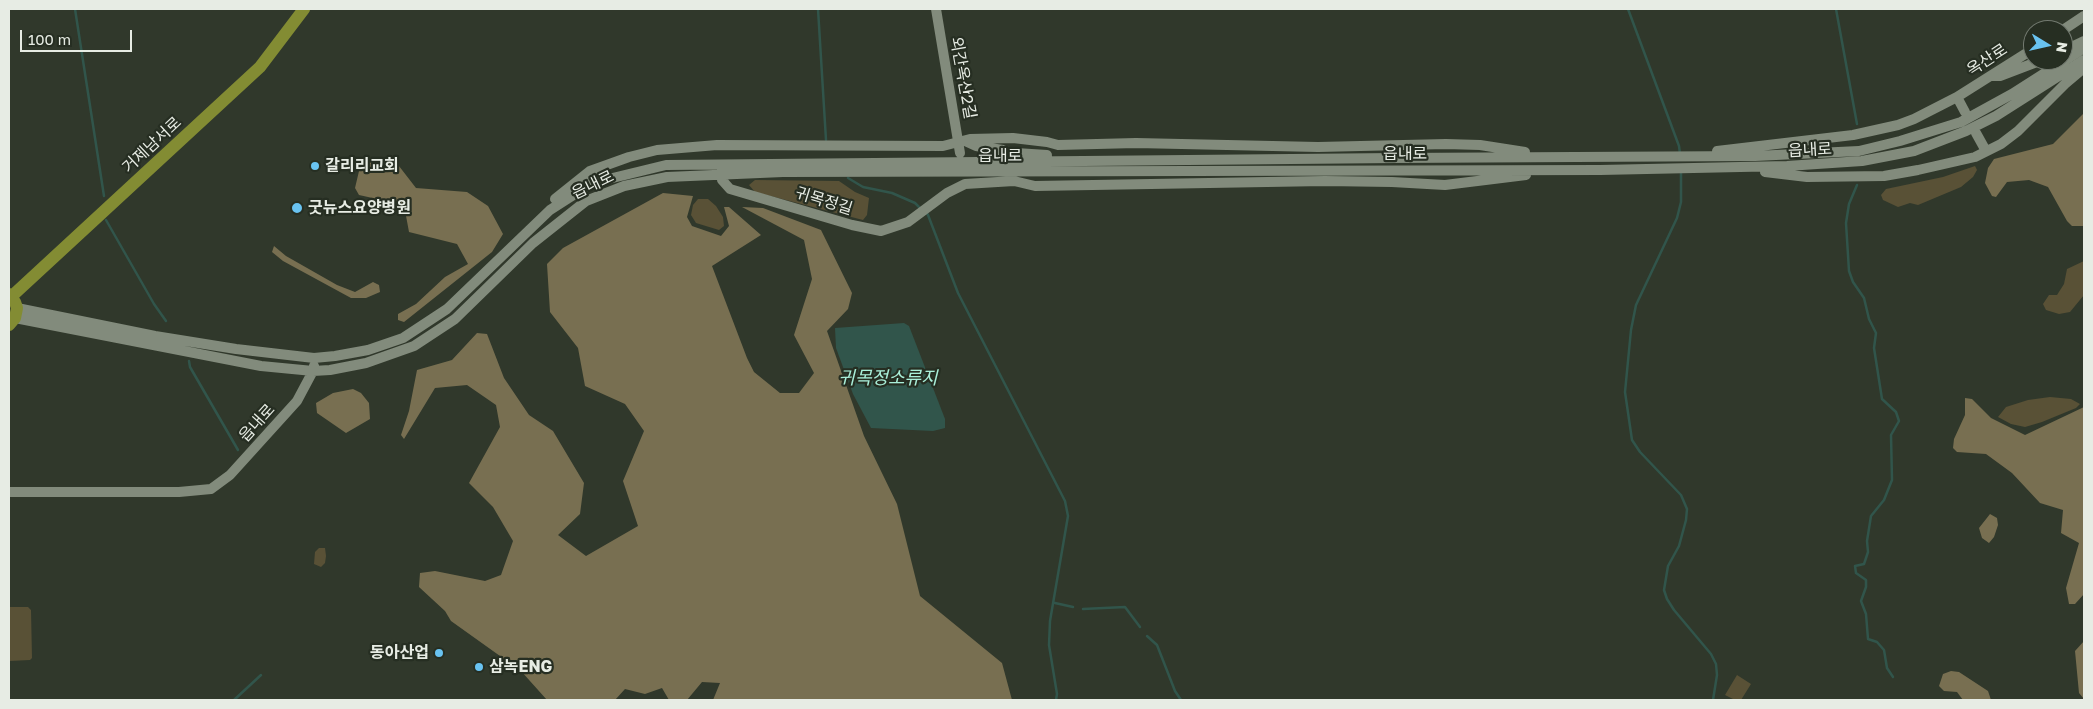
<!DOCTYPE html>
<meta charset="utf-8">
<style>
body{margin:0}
#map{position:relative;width:2093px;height:709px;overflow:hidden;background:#30382b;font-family:"Golos Text",sans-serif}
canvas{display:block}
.frame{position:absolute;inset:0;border:10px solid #e7ece4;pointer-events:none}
.north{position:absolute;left:2023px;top:20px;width:50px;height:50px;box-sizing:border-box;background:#262e22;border:1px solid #737a70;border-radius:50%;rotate:99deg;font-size:14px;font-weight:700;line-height:20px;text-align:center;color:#e7ece4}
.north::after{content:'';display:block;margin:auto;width:18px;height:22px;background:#69c3f1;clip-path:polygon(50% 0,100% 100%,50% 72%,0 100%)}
.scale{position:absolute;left:20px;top:30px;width:112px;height:22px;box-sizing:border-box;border:2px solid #e7ece4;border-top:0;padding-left:6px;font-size:15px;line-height:18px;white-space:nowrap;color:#e7ece4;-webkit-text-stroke:4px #262e22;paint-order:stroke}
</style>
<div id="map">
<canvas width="2093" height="709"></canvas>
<div class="frame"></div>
<div class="north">N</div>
<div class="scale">100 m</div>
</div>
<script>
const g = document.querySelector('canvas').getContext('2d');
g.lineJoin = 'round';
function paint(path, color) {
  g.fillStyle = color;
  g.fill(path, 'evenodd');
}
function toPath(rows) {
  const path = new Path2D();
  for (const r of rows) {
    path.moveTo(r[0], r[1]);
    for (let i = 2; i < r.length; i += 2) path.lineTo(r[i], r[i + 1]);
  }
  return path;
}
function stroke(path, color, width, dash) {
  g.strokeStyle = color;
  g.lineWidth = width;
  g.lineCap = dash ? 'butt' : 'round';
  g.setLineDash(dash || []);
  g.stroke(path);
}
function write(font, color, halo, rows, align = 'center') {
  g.font = font + ' "Golos Text","Noto Sans KR",sans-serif';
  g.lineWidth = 4.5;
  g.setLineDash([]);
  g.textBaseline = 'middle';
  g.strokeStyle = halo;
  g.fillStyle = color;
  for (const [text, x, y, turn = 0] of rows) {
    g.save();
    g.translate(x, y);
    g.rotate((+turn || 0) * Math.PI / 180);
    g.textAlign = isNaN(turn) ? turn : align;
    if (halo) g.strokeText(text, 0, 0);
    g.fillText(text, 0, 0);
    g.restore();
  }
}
const green = toPath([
 [1975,166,1977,170,1973,177,1961,187,1918,205,1910,203,1898,207,1883,200,1881,195,1886,189,1943,177],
 [755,180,839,181,855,192,869,198,867,215,863,220,755,192,749,185],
 [698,199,708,199,716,206,723,217,724,226,719,230,696,223,691,215,693,205],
 [2084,261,2084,295,2070,312,2059,314,2046,310,2043,304,2049,295,2057,295,2064,284,2067,269],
 [2050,397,2071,399,2080,404,2076,408,2042,422,2025,427,2011,424,1998,417,2006,407,2028,400],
 [319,548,325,548,326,556,325,563,321,567,314,564,315,552],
 [9,607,28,607,31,610,32,658,30,660,9,661],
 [1737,675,1751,684,1741,700,1735,700,1725,695]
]);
const forest = toPath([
 [2084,113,2084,226,2072,226,2067,221,2048,187,2029,180,2007,182,1996,197,1992,196,1985,183,1988,168,1994,159,2053,144],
 [369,157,392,157,416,188,467,192,488,206,503,234,492,252,404,322,398,320,398,314,416,304,445,277,468,264,457,244,409,232,404,205,359,195,355,188,359,171],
 [663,193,693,196,687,217,692,226,721,236,729,226,724,207,729,207,761,235,712,266,747,358,754,372,780,393,799,393,814,373,794,335,812,279,804,240,742,207,763,208,821,230,852,293,848,309,827,331,864,436,897,504,920,596,1002,663,1012,700,713,700,720,683,702,682,687,700,669,700,662,688,645,694,625,689,615,700,547,700,521,671,451,621,445,611,419,587,420,573,435,571,485,581,501,575,513,541,493,507,469,483,500,427,496,405,467,385,435,388,404,439,401,435,409,411,417,370,452,360,477,333,487,334,504,378,529,415,553,431,584,483,580,514,558,535,586,556,638,526,623,481,644,431,625,404,585,386,578,348,550,312,547,264,563,248],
 [274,246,286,256,337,285,355,292,373,282,379,285,380,292,366,298,351,298,283,261,272,252],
 [353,389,361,393,369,403,370,419,346,433,317,413,316,403,333,393],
 [1965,398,1972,399,1991,418,2025,435,2084,407,2084,594,2075,604,2069,604,2066,588,2079,543,2061,533,2063,510,2040,503,2012,473,1986,454,1957,452,1953,448,1954,439,1965,415],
 [1990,514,1997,518,1998,525,1994,537,1989,543,1982,538,1979,528],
 [2084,641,2084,699,2079,693,2075,651],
 [1951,671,1959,672,1988,691,1991,700,1963,700,1957,692,1944,691,1939,686,1943,674]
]);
const water = toPath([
 [904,323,909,326,945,419,945,428,933,431,871,428,853,394,836,348,835,328]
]);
const stream = toPath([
 [75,9,104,196],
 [818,9,826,140],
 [1628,9,1679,146,1680,154],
 [1836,9,1857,124],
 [1681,170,1681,202,1677,218,1636,305,1631,330,1625,392,1632,440,1640,452,1681,495,1687,509,1686,520,1679,546,1668,566,1664,590,1667,599,1674,610,1711,654,1716,664,1717,675,1713,700],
 [848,178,863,187,892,193,915,203,921,209],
 [1857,185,1849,204,1846,223,1849,271,1853,282,1864,298,1869,319,1876,333,1874,348,1882,399,1896,412,1899,421,1891,435,1892,480,1884,500,1871,516,1867,541,1868,552,1864,564,1855,566,1856,573,1866,580,1866,587,1861,601,1866,614,1868,639,1877,642,1884,650,1887,668,1893,677],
 [926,212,928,215,958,293,1065,501,1068,516,1050,621,1049,645,1057,694,1056,700],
 [106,220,154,304,166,321],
 [189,361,190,367,238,450],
 [1055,603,1073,607],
 [1083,609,1125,607,1140,627],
 [1147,636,1157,645,1175,691,1181,700],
 [234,700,261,675]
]);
const minor = toPath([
 [936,9,960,153],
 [2063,30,2084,16],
 [2063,51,2084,41],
 [1991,76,2000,76,2042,60],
 [1957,97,1965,112],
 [1976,133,1986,151],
 [965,141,976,146,1003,150],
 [1717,151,1853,135,1898,125,1914,119,1957,97,2033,49],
 [985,155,1016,153,1047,155],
 [722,169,722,180,730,189,852,225,881,231,908,222,947,193,965,184,1014,181,1035,186,1325,181,1392,182,1445,185,1526,175],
 [1765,172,1807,177,1884,176,1918,170,1975,157,2001,144,2018,131,2065,84,2084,68],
 [555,199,590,171,629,157,657,150,717,145,943,146,970,139,1013,138,1047,142,1058,145,1136,143,1318,147,1446,144,1480,145,1525,152],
 [17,308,155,336,236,349,314,358,335,356,368,350,403,338,447,309,550,210,592,183,666,165,1396,158,1755,156,1859,151,1900,141,1961,122,2012,94,2084,48],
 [15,318,261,366,313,371,330,370,366,363,414,346,455,319,533,243,586,201,624,186,667,177,783,172,1600,170,1787,166,1862,161,1914,151,1966,131,1996,116,2084,60],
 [9,492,179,492,211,489,230,475,297,401,313,371,314,366]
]);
const major = toPath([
 [9,294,15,302,17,308,15,318,9,325],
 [12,296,260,67,304,9]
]);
const markers = [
 [315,166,5,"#69c3f1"],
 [297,208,6,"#69c3f1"],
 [439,653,5,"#69c3f1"],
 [479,667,5,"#69c3f1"]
];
const streetNames = [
 ["옥산로",1987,60,-33],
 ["외간옥산2길",963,78,80],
 ["거제남서로",152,145,-43],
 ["읍내로",1810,150,-3],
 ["읍내로",1405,154],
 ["읍내로",1000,156],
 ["읍내로",593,185,-26],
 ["귀목정길",824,201,17],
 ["읍내로",257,423,-48]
];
const poiNames = [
 ["갈리리교회",325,166],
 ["굿뉴스요양병원",308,208],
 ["동아산업",429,653,"right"],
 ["삼녹ENG",489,667]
];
const waterNames = [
 ["귀목정소류지",888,378]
];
paint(green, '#595136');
paint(forest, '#786f51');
paint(water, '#31554b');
stroke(stream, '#31554b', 2.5);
stroke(minor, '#828b7c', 10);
stroke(major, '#838c33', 12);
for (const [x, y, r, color] of markers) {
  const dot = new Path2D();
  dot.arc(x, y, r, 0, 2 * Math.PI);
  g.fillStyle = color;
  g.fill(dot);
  stroke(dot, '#262e22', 2);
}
write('16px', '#e7ece4', '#262e22', streetNames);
write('bold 16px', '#e7ece4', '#262e22', poiNames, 'left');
write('italic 18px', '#a9efd9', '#262e22', waterNames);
</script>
